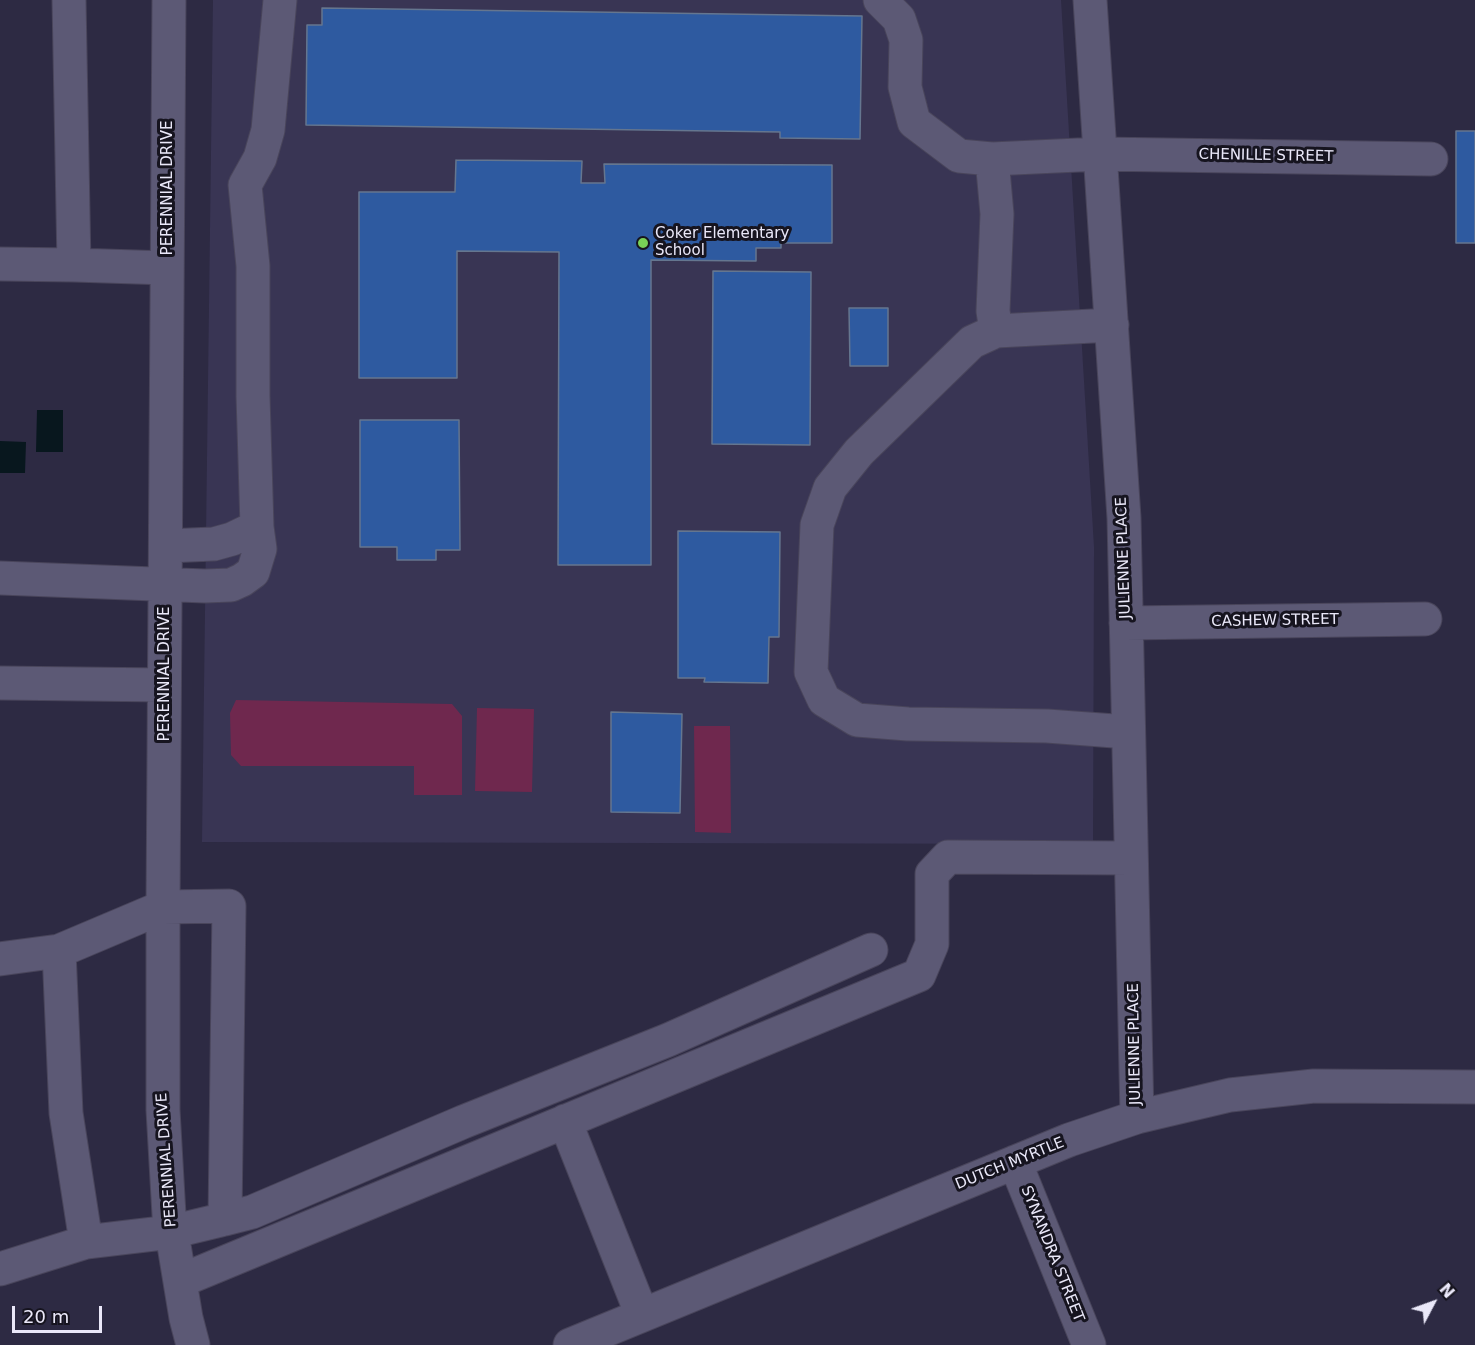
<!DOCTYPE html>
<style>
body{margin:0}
#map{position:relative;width:1475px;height:1345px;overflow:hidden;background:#2d2a43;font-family:"DejaVu Sans",sans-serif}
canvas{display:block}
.north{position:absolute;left:1403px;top:1273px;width:60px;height:60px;-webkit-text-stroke:4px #16141f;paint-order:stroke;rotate:49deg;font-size:16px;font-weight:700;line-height:24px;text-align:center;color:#eae8f9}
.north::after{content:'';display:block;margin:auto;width:21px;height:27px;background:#eae8f9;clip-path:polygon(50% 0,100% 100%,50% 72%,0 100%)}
.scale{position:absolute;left:12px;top:1306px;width:90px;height:27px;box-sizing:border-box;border:3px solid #eae8f9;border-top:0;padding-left:8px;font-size:18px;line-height:21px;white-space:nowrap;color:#eae8f9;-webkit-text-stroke:4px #16141f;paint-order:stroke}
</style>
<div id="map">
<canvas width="1475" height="1345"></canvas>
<div class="north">N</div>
<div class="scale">20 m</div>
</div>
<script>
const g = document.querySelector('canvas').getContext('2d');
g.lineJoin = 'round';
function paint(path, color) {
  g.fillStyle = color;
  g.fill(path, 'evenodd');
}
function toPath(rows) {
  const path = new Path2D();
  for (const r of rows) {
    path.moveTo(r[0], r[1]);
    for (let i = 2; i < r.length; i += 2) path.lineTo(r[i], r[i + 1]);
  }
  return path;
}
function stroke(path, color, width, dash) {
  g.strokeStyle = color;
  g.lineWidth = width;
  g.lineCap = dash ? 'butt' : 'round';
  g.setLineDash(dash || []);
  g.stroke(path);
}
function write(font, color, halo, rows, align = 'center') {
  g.font = font + ' "DejaVu Sans",sans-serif';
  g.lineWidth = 6;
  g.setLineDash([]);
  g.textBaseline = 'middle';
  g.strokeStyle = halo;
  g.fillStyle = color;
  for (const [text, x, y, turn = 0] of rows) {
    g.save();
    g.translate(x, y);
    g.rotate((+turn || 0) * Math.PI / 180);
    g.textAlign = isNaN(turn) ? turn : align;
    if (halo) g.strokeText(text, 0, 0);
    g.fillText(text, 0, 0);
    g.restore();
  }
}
const built = toPath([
 [213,0,1061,0,1094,547,1093,844,202,842]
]);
const green = toPath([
 [236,700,452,704,462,716,462,795,414,795,414,766,241,766,231,755,230,713],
 [477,708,534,709,532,792,475,791],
 [694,726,730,726,731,833,695,832]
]);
const water = toPath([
 [37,410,63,410,63,452,36,452],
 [0,441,26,442,25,473,0,473]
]);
const building = toPath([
 [322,8,862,16,860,139,780,138,780,132,306,125,307,25,322,25,322,8],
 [1456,131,1475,131,1475,243,1456,243,1456,131],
 [456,160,582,161,581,183,605,183,604,164,832,165,832,243,781,243,781,248,756,248,756,261,651,260,651,565,558,565,559,252,457,251,457,378,359,378,359,192,455,192,456,160],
 [713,271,811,272,810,445,712,444,713,271],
 [849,308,888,308,888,366,850,366,849,308],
 [360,420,459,420,460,550,436,550,436,560,397,560,397,547,360,547,360,420],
 [678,531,780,532,779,637,769,637,768,683,704,682,705,678,678,678,678,531],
 [611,712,682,714,680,813,611,812,611,712]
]);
const minor = toPath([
 [69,0,74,265,167,268],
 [169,0,163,907,163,1110,169,1215,186,1318,193,1345],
 [880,0,899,19,906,40,905,87,914,122,959,156,992,159],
 [1090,0,1124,518,1137,1117],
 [0,264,74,265],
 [1112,325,996,331,972,342,859,452,830,488,817,525,811,672,824,700,857,720,908,724,1047,726,1128,732],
 [996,331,993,311,997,214,992,159,1100,154,1431,159],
 [166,546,214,544,232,539,257,527],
 [0,578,205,586,231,585,242,580,253,572,260,549,257,527,253,396,253,266,245,185,260,158,268,130,280,0],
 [1126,623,1425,619],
 [0,683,164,685],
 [0,959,59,951],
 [565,1121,642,1315],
 [1015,1162,1089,1345],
 [225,1219,229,906,163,907,59,951,66,1113,86,1242,171,1232,225,1219,252,1212,463,1122,668,1040,871,950],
 [0,1269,86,1242],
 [180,1281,919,975,932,944,932,874,948,857,1131,858],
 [570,1345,1069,1140,1137,1117,1230,1095,1314,1086,1475,1087]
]);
const markers = [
 [643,243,6,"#79d157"]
];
const streetNames = [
 ["CHENILLE STREET",1266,156,1],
 ["PERENNIAL DRIVE",168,188,-90],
 ["JULIENNE PLACE",1124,558,-92],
 ["CASHEW STREET",1275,621,-1],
 ["PERENNIAL DRIVE",165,674,-90],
 ["JULIENNE PLACE",1135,1044,-91],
 ["PERENNIAL DRIVE",167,1160,-94],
 ["DUTCH MYRTLE",1010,1164,-22],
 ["SYNANDRA STREET",1052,1254,68]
];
const poiNames = [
 ["Coker Elementary",655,234],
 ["School",655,251]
];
paint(built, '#393554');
paint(green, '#6f284e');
paint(water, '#08171e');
paint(building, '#2e5aa0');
stroke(building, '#65768f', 1.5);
stroke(minor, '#49455b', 35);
stroke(minor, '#5c5975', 33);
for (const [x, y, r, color] of markers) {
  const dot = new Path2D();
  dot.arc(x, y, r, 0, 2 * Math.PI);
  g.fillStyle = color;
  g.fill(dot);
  stroke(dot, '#16141f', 2);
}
write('15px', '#eae8f9', '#16141f', streetNames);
write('15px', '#eae8f9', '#16141f', poiNames, 'left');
</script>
